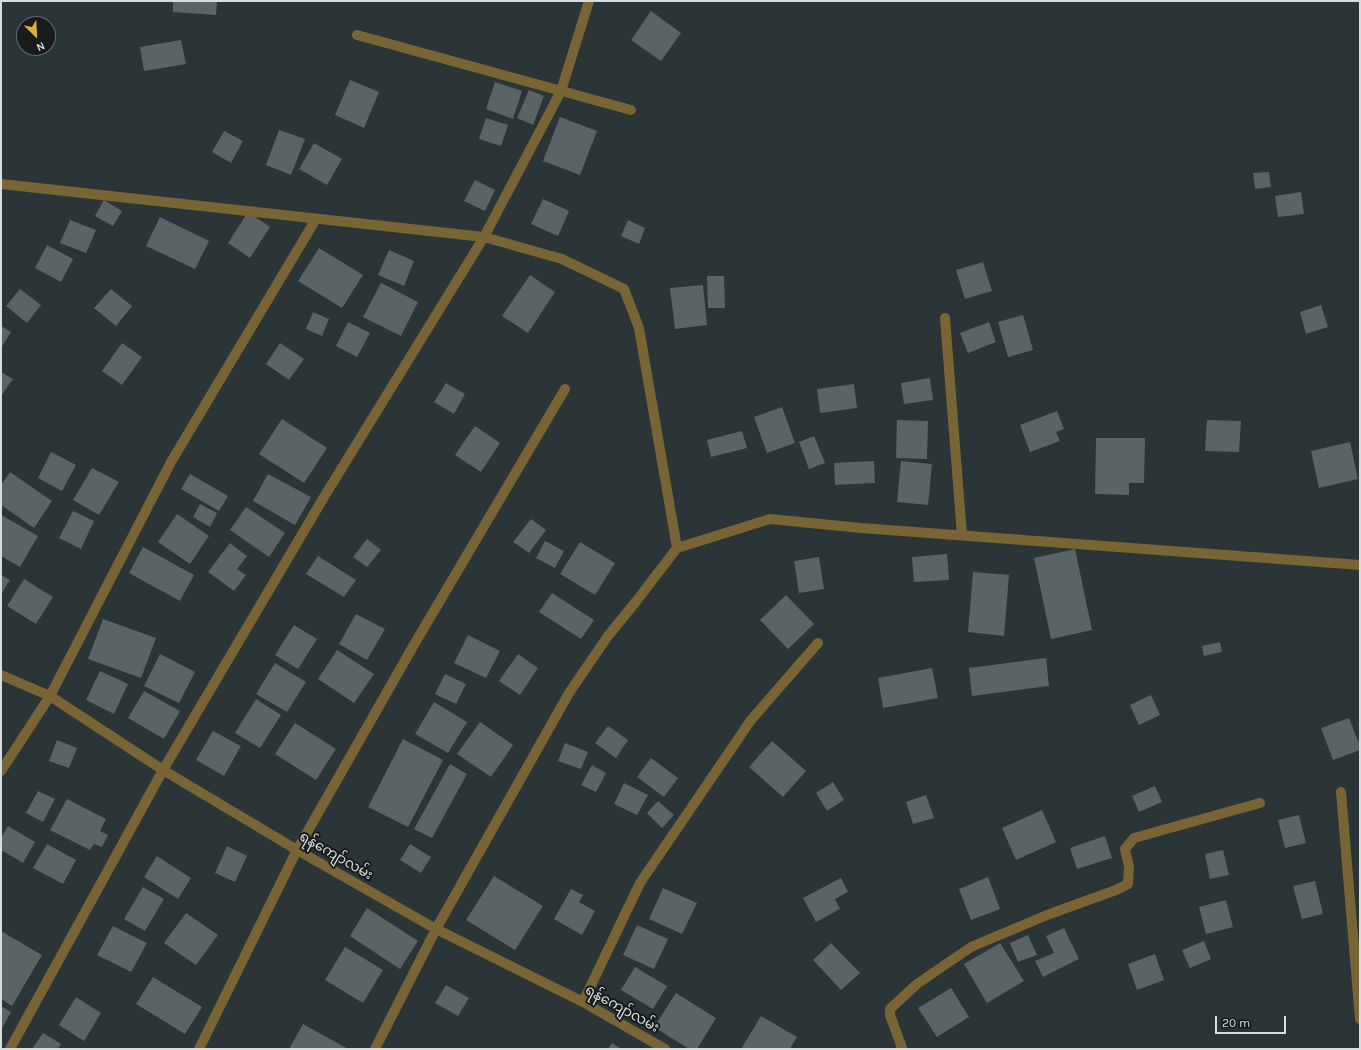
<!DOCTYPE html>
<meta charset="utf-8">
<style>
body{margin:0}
#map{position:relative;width:1361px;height:1050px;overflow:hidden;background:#2b3436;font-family:Karla,sans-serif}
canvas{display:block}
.frame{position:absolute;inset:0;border:2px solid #d8dddf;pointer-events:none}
.north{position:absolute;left:16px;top:16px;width:40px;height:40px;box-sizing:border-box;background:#171b1c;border:1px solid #64696a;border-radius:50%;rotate:156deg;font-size:11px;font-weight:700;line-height:16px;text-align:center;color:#d8dddf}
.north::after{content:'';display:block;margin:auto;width:14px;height:18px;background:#dfb133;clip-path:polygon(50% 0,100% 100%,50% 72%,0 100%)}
.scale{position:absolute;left:1215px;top:1016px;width:71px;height:18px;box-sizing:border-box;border:2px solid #d8dddf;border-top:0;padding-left:5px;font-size:12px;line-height:14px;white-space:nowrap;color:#d8dddf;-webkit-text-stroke:3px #171b1c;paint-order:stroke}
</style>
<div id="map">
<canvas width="1361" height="1050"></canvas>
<div class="frame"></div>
<div class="north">N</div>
<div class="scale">20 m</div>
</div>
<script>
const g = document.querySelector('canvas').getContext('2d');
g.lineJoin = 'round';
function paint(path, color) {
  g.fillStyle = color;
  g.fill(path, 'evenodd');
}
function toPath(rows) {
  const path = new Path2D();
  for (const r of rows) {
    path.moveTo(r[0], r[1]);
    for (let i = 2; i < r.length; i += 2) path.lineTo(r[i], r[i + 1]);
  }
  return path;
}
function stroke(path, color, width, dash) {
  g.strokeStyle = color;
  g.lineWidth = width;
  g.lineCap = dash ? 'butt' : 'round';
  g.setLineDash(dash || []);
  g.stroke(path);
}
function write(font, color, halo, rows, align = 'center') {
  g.font = font + ' Karla,"Noto Sans Myanmar",sans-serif';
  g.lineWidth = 4;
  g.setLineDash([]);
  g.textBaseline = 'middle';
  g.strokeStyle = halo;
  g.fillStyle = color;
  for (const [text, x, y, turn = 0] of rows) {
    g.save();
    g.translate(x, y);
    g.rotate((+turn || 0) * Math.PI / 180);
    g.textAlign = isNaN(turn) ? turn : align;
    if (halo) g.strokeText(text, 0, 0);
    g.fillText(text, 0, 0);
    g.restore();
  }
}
const building = toPath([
 [173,1,217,1,216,15,173,12],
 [651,11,681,33,661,61,631,40],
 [181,40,186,64,144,71,140,47],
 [350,80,379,92,364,128,335,115],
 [495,82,522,91,513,119,486,109],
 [529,90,544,96,533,125,517,118],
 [560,117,597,131,580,175,543,161],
 [486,118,508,125,501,146,479,139],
 [279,130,305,139,291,175,266,165],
 [224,131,243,141,231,163,212,152],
 [314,143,342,159,327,185,299,169],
 [1269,172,1271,187,1255,189,1253,173],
 [475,180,495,190,485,211,464,201],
 [1301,192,1304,214,1278,217,1275,196],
 [543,199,569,211,558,236,531,224],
 [104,200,122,211,113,226,95,216],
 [248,212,270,227,250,258,228,243],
 [160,217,209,241,195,269,146,246],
 [70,220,96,230,86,253,60,243],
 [628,220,645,228,639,244,621,236],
 [47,245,73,259,61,282,35,268],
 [319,248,363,275,342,308,298,281],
 [389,250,414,261,404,286,378,275],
 [983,262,992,291,965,299,956,270],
 [530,275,555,292,528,333,502,316],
 [707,276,724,276,725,308,708,308],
 [381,283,418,302,401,336,363,317],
 [703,285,707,325,675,329,670,288],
 [20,289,41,305,27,323,6,306],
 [111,289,132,306,116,326,94,308],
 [1321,305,1328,327,1306,334,1300,312],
 [313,312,329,319,322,336,306,329],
 [1023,315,1033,350,1008,357,998,322],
 [348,322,370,333,357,357,336,346],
 [989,322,996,342,968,353,960,333],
 [1,326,11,332,1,348],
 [122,343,142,357,122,385,102,371],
 [280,343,304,359,289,380,266,364],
 [1,372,13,379,1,396],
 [930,378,933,400,904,404,901,383],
 [446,383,465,394,454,414,434,402],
 [854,384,857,408,820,413,817,389],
 [782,407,795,443,767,453,754,417],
 [1057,411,1064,429,1056,432,1060,441,1030,452,1020,425],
 [282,419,327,448,304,483,259,454],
 [897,420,928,421,927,459,896,458],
 [1207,420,1241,421,1239,452,1205,451],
 [475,426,500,443,481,472,455,455],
 [742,431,747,448,711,457,707,440],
 [814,436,825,463,809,469,799,442],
 [1096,438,1145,438,1144,483,1129,483,1129,495,1095,494],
 [1350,442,1358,479,1319,488,1311,451],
 [51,452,76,465,62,491,38,478],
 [874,461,875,483,835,485,834,463],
 [901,461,932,464,928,505,897,502],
 [92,468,119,482,99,515,73,500],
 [10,472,52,501,34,528,1,505,1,485],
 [190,474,228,496,219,511,181,489],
 [268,474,311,497,295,525,253,501],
 [200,504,217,513,210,527,193,517],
 [246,507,285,533,269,557,230,530],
 [73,511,94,521,81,549,59,538],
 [177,514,209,536,190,564,158,542],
 [1,515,38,536,20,567,1,556],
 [531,519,546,530,529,553,513,542],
 [367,539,381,550,367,567,353,557],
 [545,541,564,551,555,568,536,558],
 [580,542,615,563,595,595,560,574],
 [230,543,247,556,237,569,246,575,234,591,208,572],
 [143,547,194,575,180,601,129,573],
 [1075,549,1092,630,1051,639,1034,558],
 [947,554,949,580,914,582,912,557],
 [318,556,356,580,344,597,306,574],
 [819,557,824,589,799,593,794,561],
 [973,572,1009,575,1004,636,968,632],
 [1,575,10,580,1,594],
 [24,579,53,597,36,624,7,606],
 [552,593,594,620,581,639,539,612],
 [786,595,814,624,788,649,760,620],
 [356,614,385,629,367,660,339,644],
 [103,619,156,638,141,678,88,659],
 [294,625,317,639,298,669,275,655],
 [468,635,500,651,486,678,454,663],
 [1220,642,1222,652,1204,656,1202,646],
 [337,650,374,674,354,703,318,679],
 [160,654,195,672,179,703,144,686],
 [518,654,538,668,520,695,499,681],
 [1046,658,1049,686,972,696,969,668],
 [275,663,306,682,287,712,256,694],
 [932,668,938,698,883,708,878,678],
 [100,671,128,684,114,714,86,700],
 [445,674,466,684,456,704,435,694],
 [144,691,180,711,164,739,128,718],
 [1151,695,1160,715,1139,725,1130,705],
 [256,699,281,715,260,748,235,733],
 [434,702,467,722,448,753,415,734],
 [1349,718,1360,746,1360,750,1333,760,1321,728],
 [480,722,513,745,491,777,457,754],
 [295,723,336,749,316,780,275,754],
 [608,726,628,740,616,758,595,743],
 [213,731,241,746,224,776,196,760],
 [403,739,443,760,408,827,368,807],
 [57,740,77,748,69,768,49,761],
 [772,741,806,771,783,797,749,767],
 [565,743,588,752,581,769,558,761],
 [651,758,678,778,664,797,637,777],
 [450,764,467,774,432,838,414,829],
 [592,765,606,773,596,792,581,785],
 [833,782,844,800,827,811,816,793],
 [624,783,648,795,637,815,614,804],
 [1155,786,1162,802,1139,812,1132,796],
 [38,791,55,799,43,822,26,813],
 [926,795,934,818,913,824,906,802],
 [67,799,106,819,100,831,108,835,102,847,94,844,90,850,50,830],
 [658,801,674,815,662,828,647,813],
 [1042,810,1056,842,1016,860,1002,828],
 [1299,815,1306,843,1285,848,1278,820],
 [8,826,35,842,23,863,1,850,1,838],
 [1105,836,1112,858,1077,869,1070,848],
 [47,844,76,860,63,884,33,868],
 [410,844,431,857,421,873,400,860],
 [227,846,247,856,235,882,215,873],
 [1223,850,1229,875,1210,879,1205,854],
 [157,856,191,878,178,899,144,877],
 [494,876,543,906,515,950,466,920],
 [988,877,1000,909,971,920,959,889],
 [841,878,848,892,835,899,840,909,816,922,803,898],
 [1315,881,1323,914,1302,919,1293,886],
 [143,887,164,899,145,931,124,919],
 [663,888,697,903,682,934,649,919],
 [571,889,583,895,579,902,595,911,582,935,554,919],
 [1226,900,1233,927,1206,934,1199,907],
 [367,908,418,941,400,969,350,936],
 [186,913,218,935,196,965,164,943],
 [637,925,668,939,654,969,623,955],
 [113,926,147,943,131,972,97,955],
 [1064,928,1079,959,1043,977,1035,961,1054,953,1046,936],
 [1,931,42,955,12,1006,1,999],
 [1028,935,1037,955,1018,962,1010,943],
 [1204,941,1211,959,1190,968,1182,950],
 [831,943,860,973,841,990,813,960],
 [1000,943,1024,981,987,1003,964,964],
 [345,947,383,970,363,1003,325,980],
 [1155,954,1164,980,1137,990,1128,964],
 [635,967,667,986,653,1009,621,990],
 [153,977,202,1007,185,1034,136,1004],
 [446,985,469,998,458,1016,435,1003],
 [951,988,969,1017,937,1037,918,1008],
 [676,993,716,1018,697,1049,689,1049,654,1027],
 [76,997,101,1013,84,1041,59,1025],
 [1,1006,11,1012,1,1030],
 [761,1016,797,1037,790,1049,741,1049],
 [303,1024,348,1049,289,1049],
 [43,1033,61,1044,58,1049,32,1049],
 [612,1043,622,1049,608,1049]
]);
const minor = toPath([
 [357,35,631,110],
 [1,184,484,237,562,259,624,289,639,328,677,548],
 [945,318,962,535],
 [1,675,50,696,163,770,297,850,436,929,583,1002,665,1049],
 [1,771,50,696,171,462,316,219],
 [1341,792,1360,1019],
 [583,1002,640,883,751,720,818,643],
 [10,1049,163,770,324,497,484,237,561,91,589,1],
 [199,1049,297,850,415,643,565,389],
 [375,1049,436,929,569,693,608,636,638,599,677,548,770,519,861,528,1360,565],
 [901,1049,902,1048,890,1015,890,1009,917,984,971,947,1047,915,1116,890,1128,884,1129,867,1125,849,1134,838,1260,803]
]);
const streetNames = [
 ["ရန်ကျော်လမ်း",336,856,30],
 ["ရန်ကျော်လမ်း",622,1009,29]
];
paint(building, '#5a6366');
stroke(minor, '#786434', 10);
write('14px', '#d8dddf', '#171b1c', streetNames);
</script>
